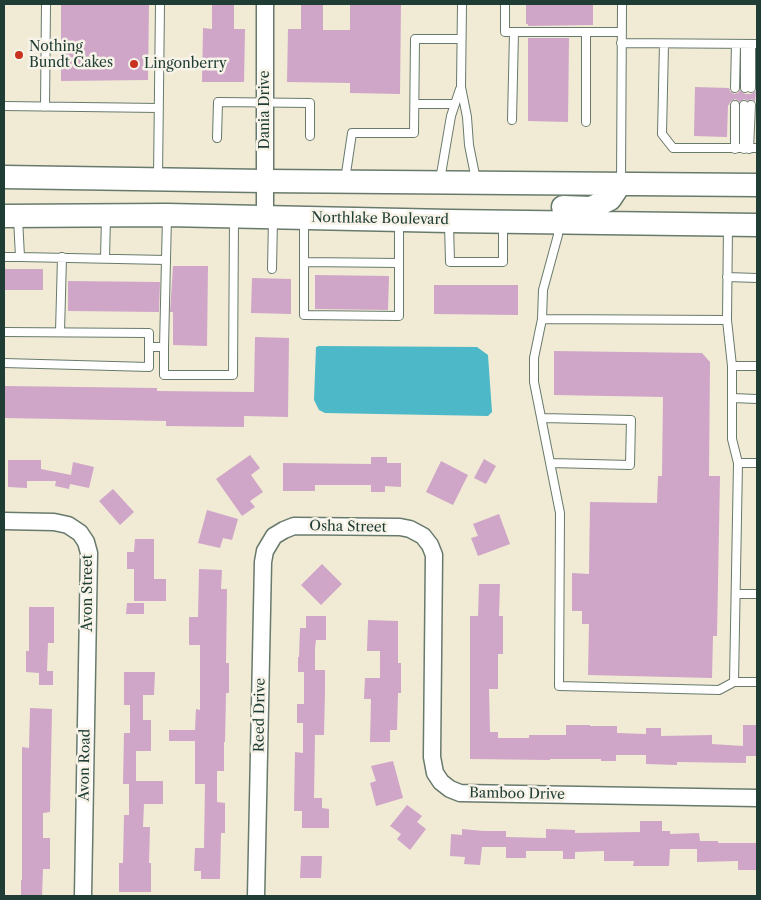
<!DOCTYPE html>
<style>
body{margin:0}
#map{position:relative;width:761px;height:900px;overflow:hidden;background:#f1ebd5;font-family:"Libre Caslon Text",serif}
canvas{display:block}
.frame{position:absolute;inset:0;border:5px solid #1f3d34;pointer-events:none}
</style>
<div id="map">
<canvas width="761" height="900"></canvas>
<div class="frame"></div>
</div>
<script>
const g = document.querySelector('canvas').getContext('2d');
g.lineJoin = 'round';
function paint(path, color) {
  g.fillStyle = color;
  g.fill(path, 'evenodd');
}
function toPath(rows) {
  const path = new Path2D();
  for (const r of rows) {
    path.moveTo(r[0], r[1]);
    for (let i = 2; i < r.length; i += 2) path.lineTo(r[i], r[i + 1]);
  }
  return path;
}
function stroke(path, color, width, dash) {
  g.strokeStyle = color;
  g.lineWidth = width;
  g.lineCap = dash ? 'butt' : 'round';
  g.setLineDash(dash || []);
  g.stroke(path);
}
function write(font, color, halo, rows, align = 'center') {
  g.font = font + ' "Libre Caslon Text",serif';
  g.lineWidth = 5;
  g.setLineDash([]);
  g.textBaseline = 'middle';
  g.strokeStyle = halo;
  g.fillStyle = color;
  for (const [text, x, y, turn = 0] of rows) {
    g.save();
    g.translate(x, y);
    g.rotate((+turn || 0) * Math.PI / 180);
    g.textAlign = isNaN(turn) ? turn : align;
    if (halo) g.strokeText(text, 0, 0);
    g.fillText(text, 0, 0);
    g.restore();
  }
}
const water = toPath([
 [319,346,477,347,488,355,492,412,488,416,325,413,319,410,314,400,316,347]
]);
const building = toPath([
 [61,4,149,4,148,80,61,81],
 [212,4,234,4,234,29,245,29,244,82,202,82,203,28,212,29],
 [301,4,323,4,323,30,350,30,350,4,401,4,400,94,350,93,350,83,287,82,288,29,301,29],
 [526,4,593,4,593,25,528,26,528,24,526,24],
 [528,38,569,38,568,122,528,121],
 [695,87,729,88,730,91,734,94,738,93,740,90,745,94,751,94,756,91,755,102,752,99,748,101,744,99,740,102,735,99,730,102,729,105,728,105,727,137,694,136],
 [173,266,208,266,207,346,173,345,173,312,170,312],
 [4,269,43,269,43,290,4,290],
 [315,275,389,276,388,310,315,309],
 [252,278,291,279,291,314,251,313],
 [68,281,160,282,159,312,68,311],
 [434,285,518,285,518,315,434,314],
 [255,337,289,338,288,417,244,416,244,427,166,426,166,421,4,418,4,386,157,388,157,391,254,392],
 [554,351,702,353,710,362,709,476,720,476,717,636,713,636,712,678,588,675,589,624,582,624,582,611,572,611,572,573,589,574,590,502,657,503,658,476,662,476,663,397,554,395],
 [250,455,260,468,251,475,263,492,250,501,255,507,242,516,216,479],
 [371,457,387,457,387,463,401,463,401,487,385,486,385,492,371,492,371,485,315,485,315,491,283,491,283,463,371,464],
 [484,459,496,466,486,484,474,478],
 [8,460,41,460,41,469,71,475,73,462,94,467,89,488,70,484,69,489,55,486,56,481,27,481,27,488,8,487],
 [441,461,468,475,453,505,426,492],
 [113,489,134,512,120,525,99,501],
 [207,510,238,519,232,540,223,538,220,548,198,543],
 [499,514,510,544,478,556,471,538,478,536,473,524],
 [135,539,154,539,154,579,166,579,166,601,134,601,134,569,127,569,127,552,134,552],
 [322,564,342,584,321,605,301,585],
 [199,569,222,570,221,589,227,589,226,663,229,663,229,693,226,693,225,742,224,742,224,771,217,771,217,802,225,803,225,833,221,833,220,879,201,879,201,871,194,871,195,848,204,848,205,784,195,784,195,741,169,741,169,730,195,730,196,709,200,710,200,645,189,645,189,617,198,617],
 [479,584,500,584,499,616,503,616,503,654,498,654,498,689,489,689,490,732,498,732,498,738,529,738,529,735,566,735,566,725,590,725,590,726,617,726,617,733,646,734,646,728,661,728,661,736,712,735,712,744,743,746,743,725,757,725,757,756,746,756,746,763,677,762,677,765,646,764,646,755,616,755,616,761,601,761,601,759,550,759,550,760,470,759,470,616,478,616],
 [127,603,144,603,144,614,126,614],
 [29,607,54,607,54,643,48,643,47,671,53,671,53,685,39,685,39,673,26,672,26,651,29,651],
 [306,616,326,616,326,640,316,640,315,648,315,670,325,670,325,691,324,735,315,735,314,798,322,798,322,808,329,809,329,828,302,828,302,811,294,811,295,752,303,753,303,723,297,723,297,704,304,704,304,672,298,672,298,657,299,657,300,628,306,628],
 [368,620,398,621,398,663,401,663,401,693,398,693,397,730,390,730,390,742,370,742,371,699,364,699,365,678,380,678,380,651,367,651],
 [124,672,155,672,154,695,143,695,143,720,151,720,151,751,136,751,136,781,163,781,163,804,144,804,143,827,150,827,149,863,151,863,151,892,119,892,119,863,123,863,124,815,129,815,129,784,123,784,124,733,130,733,130,705,124,705],
 [30,708,52,709,50,812,43,813,43,838,50,838,50,869,43,869,42,896,21,896,21,880,22,880,22,747,29,748],
 [393,761,403,798,376,806,370,783,376,781,371,766],
 [407,805,422,816,417,822,426,829,410,850,397,839,401,834,390,826],
 [640,821,662,821,662,831,670,831,670,834,699,833,700,841,718,841,718,843,757,843,757,870,738,870,738,861,697,862,697,849,670,849,669,866,633,866,634,861,604,861,604,851,575,852,575,859,563,859,563,851,526,851,526,858,506,858,506,847,482,847,480,865,464,864,465,857,450,856,451,834,462,835,462,829,483,831,506,831,506,837,546,838,546,829,575,830,575,833,640,832],
 [301,856,322,856,321,878,300,878]
]);
const lane = toPath([
 [462,4,461,87,467,117,469,145,476,180],
 [505,4,505,32,622,32],
 [621,43,757,44],
 [664,44,662,134,673,148,757,148],
 [735,88,736,44],
 [745,88,745,44],
 [751,88,751,44],
 [415,104,455,104],
 [735,105,735,149],
 [4,106,159,108],
 [45,107,46,4],
 [512,120,514,32],
 [586,122,586,32],
 [217,138,218,102,310,103,310,136],
 [744,149,744,105],
 [749,149,751,105],
 [158,177,160,4],
 [345,180,352,133,414,133,415,39,461,39],
 [440,180,451,116,460,89],
 [621,182,622,4],
 [167,216,164,347,164,375,233,375,234,219],
 [18,218,20,257,166,260],
 [304,220,304,315,399,316,399,221],
 [449,224,450,262,503,262,503,224],
 [558,226,558,235,543,290,542,319,534,358,534,382,560,513,559,686,719,690,734,682],
 [728,226,727,320,732,366,732,439,738,463,734,682,757,682],
 [4,257,20,257],
 [105,258,106,217],
 [304,262,399,263],
 [272,269,273,219],
 [727,277,757,278],
 [542,319,727,320],
 [4,332,149,333,149,347],
 [60,332,62,257],
 [4,363,149,367,149,347,164,347],
 [732,366,757,366],
 [732,398,757,399],
 [542,418,631,420,630,465,551,463],
 [738,463,757,463],
 [736,594,757,594]
]);
const street = toPath([
 [265,4,265,217],
 [4,521,54,522,68,525,80,533,86,542,89,553,83,896],
 [256,896,263,562,265,551,274,536,284,530,294,526,400,527,410,529,423,536,430,545,434,555,432,757,435,773,441,782,450,789,460,793,757,798]
]);
const secondary = toPath([
 [4,177,265,181,757,185],
 [563,207,591,208,610,199,620,184],
 [4,216,167,215,449,221,757,225]
]);
const markers = [
 [19,55,5,"#c8321e"],
 [134,64,5,"#c8321e"]
];
const poiNames = [
 ["Nothing",29,47],
 ["Bundt Cakes",29,63],
 ["Lingonberry",144,64]
];
const streetNames = [
 ["Dania Drive",265,110,-90],
 ["Northlake Boulevard",380,219,1],
 ["Osha Street",348,527,1],
 ["Avon Street",88,593,-90],
 ["Reed Drive",260,715,-89],
 ["Avon Road",85,765,-89],
 ["Bamboo Drive",517,794,1]
];
paint(water, '#4db9c8');
paint(building, '#cfa5c8');
stroke(lane, '#687a6c', 10);
stroke(street, '#687a6c', 19);
stroke(secondary, '#687a6c', 25);
stroke(lane, '#fff', 8);
stroke(street, '#fff', 16);
stroke(secondary, '#fff', 22);
for (const [x, y, r, color] of markers) {
  const dot = new Path2D();
  dot.arc(x, y, r, 0, 2 * Math.PI);
  g.fillStyle = color;
  g.fill(dot);
  stroke(dot, '#f7f3e8', 2);
}
write('14px', '#1f3d34', '#f7f3e8', poiNames, 'left');
write('14px', '#1f3d34', '#f7f3e8', streetNames);
</script>
